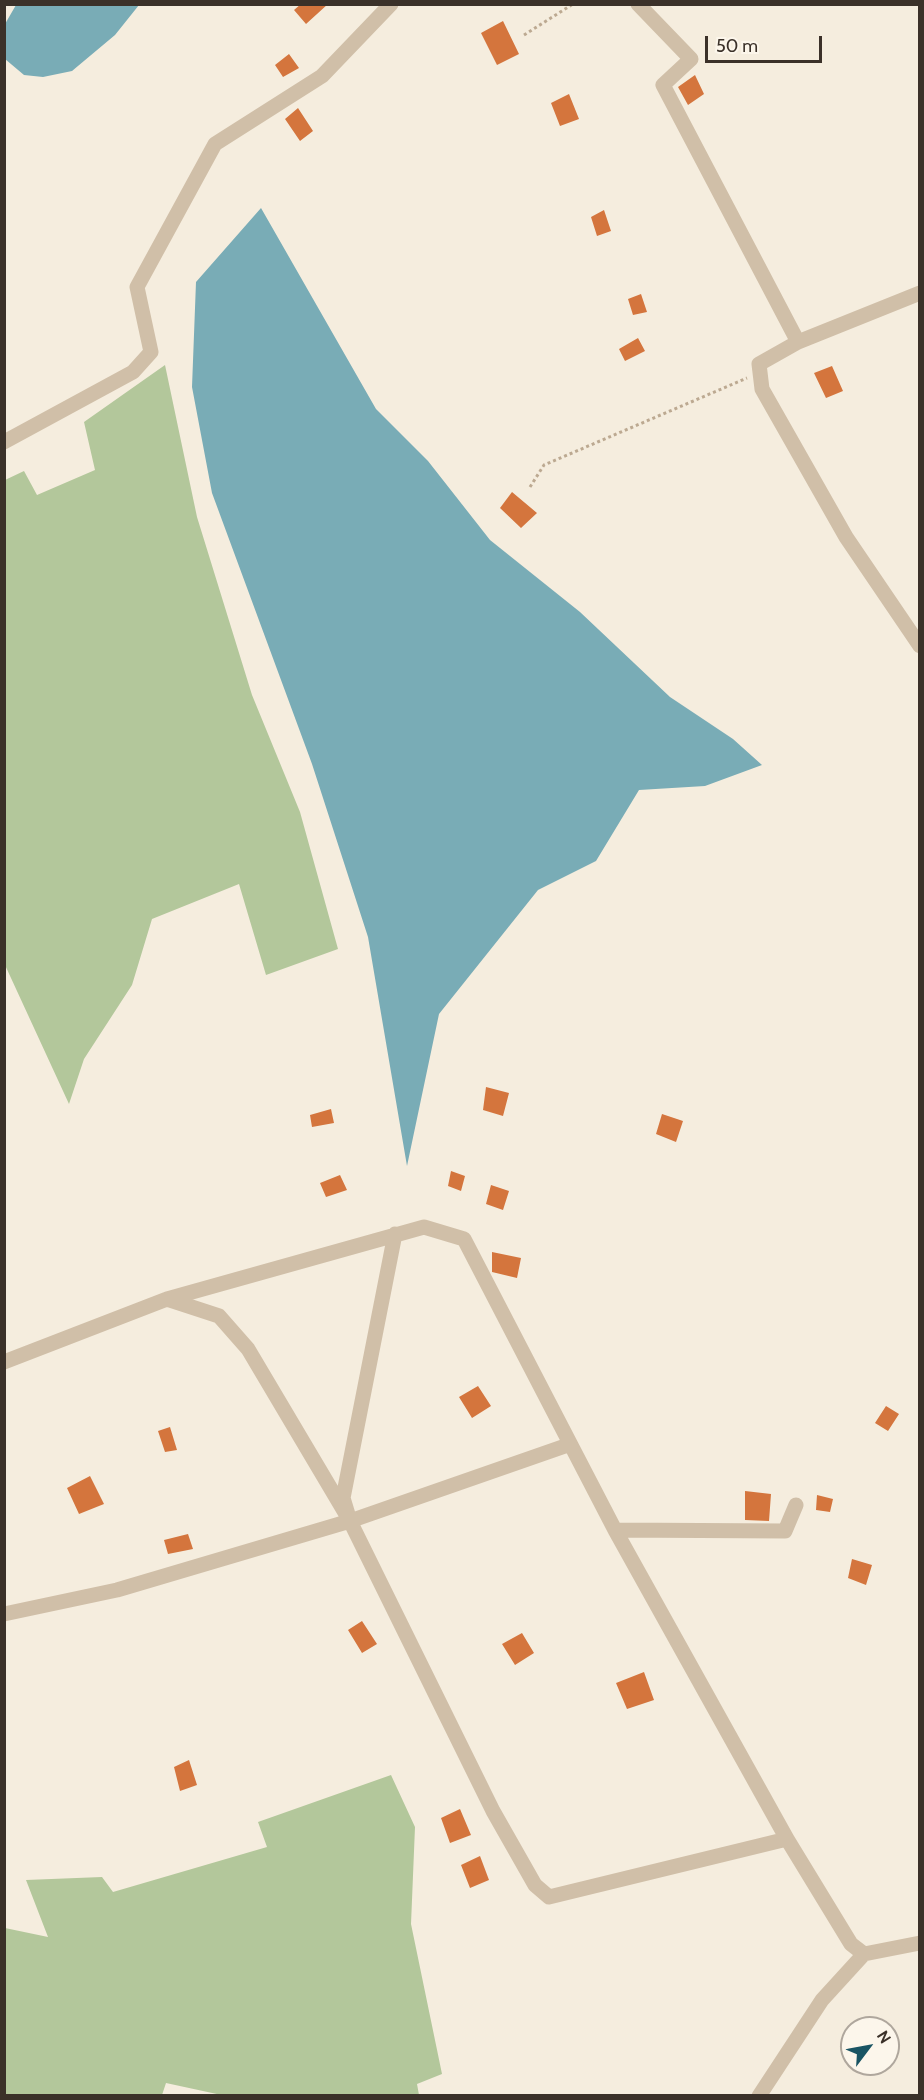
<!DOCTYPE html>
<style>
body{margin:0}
#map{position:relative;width:924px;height:2100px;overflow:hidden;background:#f5edde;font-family:Cabin,sans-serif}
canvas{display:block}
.frame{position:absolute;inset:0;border:6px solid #3b3129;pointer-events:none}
.north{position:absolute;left:840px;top:2016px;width:60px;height:60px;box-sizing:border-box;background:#fcf6eb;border:2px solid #afa79d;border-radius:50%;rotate:58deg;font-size:16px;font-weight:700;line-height:24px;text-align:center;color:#3b3129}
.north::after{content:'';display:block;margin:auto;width:21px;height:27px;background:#195463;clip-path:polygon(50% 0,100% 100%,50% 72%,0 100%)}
.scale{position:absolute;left:705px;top:36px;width:117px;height:27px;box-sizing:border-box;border:3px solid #3b3129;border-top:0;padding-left:8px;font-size:18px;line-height:21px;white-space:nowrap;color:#3b3129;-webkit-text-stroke:4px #fcf6eb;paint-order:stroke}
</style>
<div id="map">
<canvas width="924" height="2100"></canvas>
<div class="frame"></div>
<div class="north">N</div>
<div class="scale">50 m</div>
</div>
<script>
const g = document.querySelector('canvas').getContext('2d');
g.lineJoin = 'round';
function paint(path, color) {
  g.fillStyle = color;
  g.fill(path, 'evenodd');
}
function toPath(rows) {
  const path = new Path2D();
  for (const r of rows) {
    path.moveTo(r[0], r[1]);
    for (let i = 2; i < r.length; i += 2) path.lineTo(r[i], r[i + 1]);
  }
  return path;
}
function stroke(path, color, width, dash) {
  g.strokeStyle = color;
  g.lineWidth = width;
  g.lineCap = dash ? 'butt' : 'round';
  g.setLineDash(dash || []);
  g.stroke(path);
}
const green = toPath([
 [165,365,197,517,252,695,300,812,338,949,266,975,239,884,152,919,132,985,84,1059,69,1104,5,965,5,480,24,471,37,495,95,470,84,422],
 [391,1775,415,1827,411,1924,442,2074,417,2084,419,2095,226,2096,166,2083,162,2095,5,2095,5,1928,48,1937,26,1880,102,1877,113,1892,267,1847,258,1822]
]);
const water = toPath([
 [16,5,16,4,139,5,115,35,72,71,43,77,24,75,5,59,5,24],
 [261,208,376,409,428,461,490,540,580,612,670,697,733,739,762,765,705,786,639,790,596,861,538,890,439,1014,407,1166,368,937,312,764,212,493,192,387,196,282]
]);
const building = toPath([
 [301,4,328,4,306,24,294,10],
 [503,21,519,54,497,65,481,33],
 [289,54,299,68,283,77,275,65],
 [695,75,704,94,688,105,678,87],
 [569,94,579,119,560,126,551,103],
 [298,108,313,131,300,141,285,119],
 [604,210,611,231,597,236,591,217],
 [641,294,647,312,633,315,628,299],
 [638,338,645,351,625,361,619,349],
 [832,366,843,391,826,398,814,373],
 [512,492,537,513,521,528,500,508],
 [486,1087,509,1093,503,1116,483,1110],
 [331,1109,334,1123,312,1127,310,1115],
 [662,1114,683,1121,676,1142,656,1134],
 [451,1171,465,1176,461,1191,448,1186],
 [340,1175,347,1190,326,1197,320,1183],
 [491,1185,509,1191,503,1210,486,1204],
 [492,1252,521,1258,517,1278,492,1272],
 [478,1386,491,1406,472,1418,459,1397],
 [886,1406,899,1414,888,1431,875,1423],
 [170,1427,177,1450,165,1452,158,1431],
 [90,1476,104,1504,79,1514,67,1488],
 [745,1491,771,1494,769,1521,745,1520],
 [817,1495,833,1499,830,1512,816,1510],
 [188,1534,193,1549,168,1554,164,1540],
 [852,1559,872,1565,866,1585,848,1578],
 [362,1621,377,1644,362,1653,348,1630],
 [522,1633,534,1653,515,1665,502,1644],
 [644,1672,654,1700,627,1709,616,1683],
 [189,1760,197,1785,180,1791,174,1767],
 [460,1809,471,1835,450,1843,441,1818],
 [480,1856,489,1880,470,1888,461,1865]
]);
const path = toPath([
 [524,35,573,4],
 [530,487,544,465,747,378]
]);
const minor = toPath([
 [638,4,691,59,663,85,798,342],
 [920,293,798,342,759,364,762,389,846,537,920,646],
 [4,442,133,372,151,352,137,287,215,144,322,76,391,4],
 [395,1234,343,1498,350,1521,493,1811,535,1885,549,1897,787,1839],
 [167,1299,219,1316,248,1349,350,1521,568,1445],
 [4,1362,167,1299,424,1227,464,1239,615,1530,787,1839,851,1944,864,1954,920,1943],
 [615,1530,785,1531,796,1505],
 [4,1614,117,1590,350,1521],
 [759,2096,822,2000,864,1954]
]);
paint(green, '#b3c79b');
paint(water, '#79acb6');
paint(building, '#d4753d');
stroke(path, '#bca991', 3, [3, 3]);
stroke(minor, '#d0bfa8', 15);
</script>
